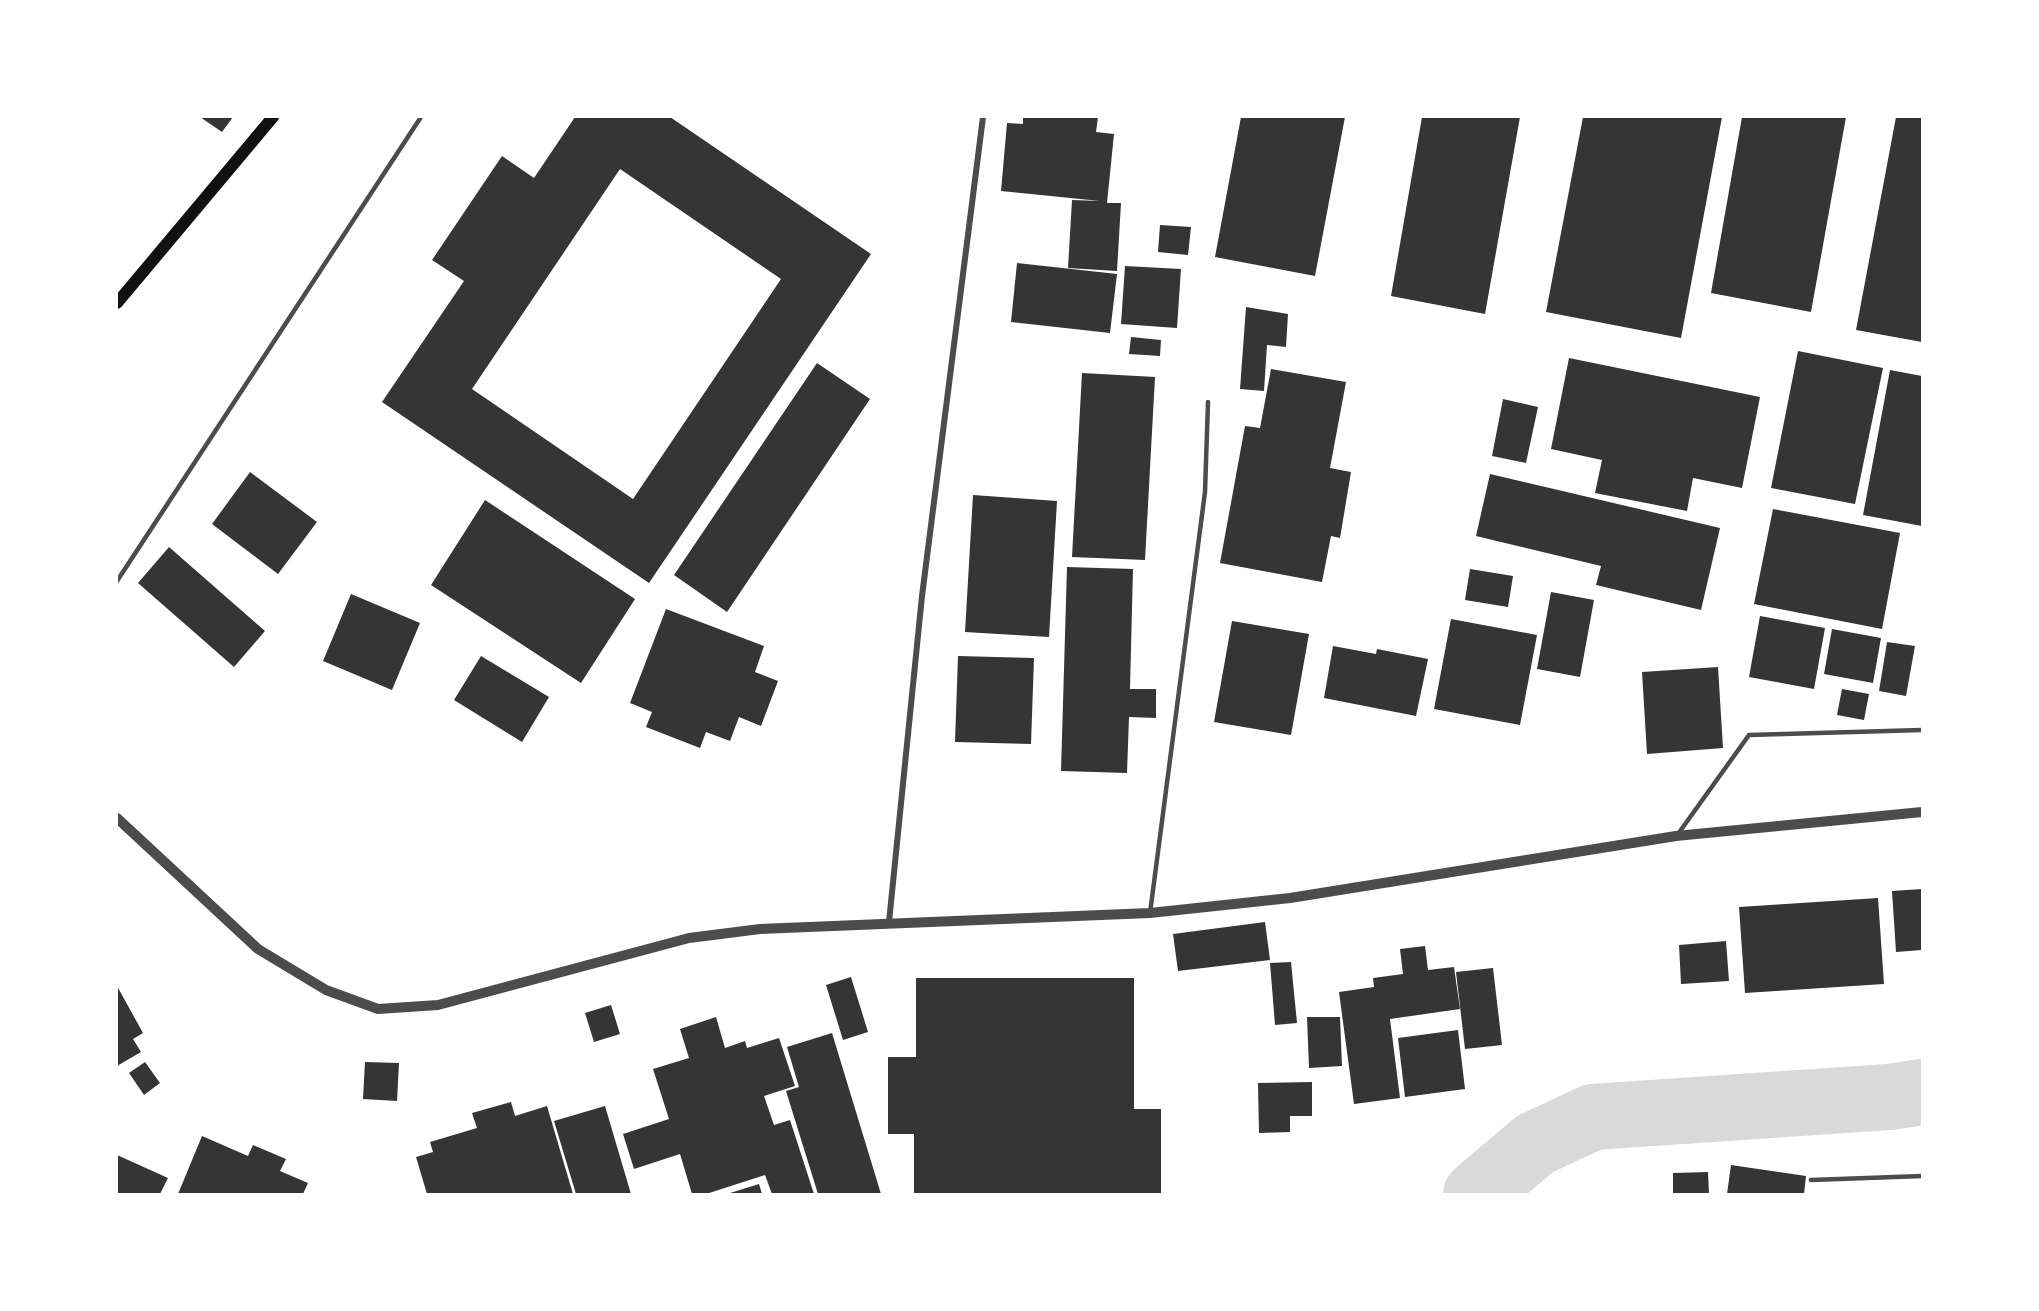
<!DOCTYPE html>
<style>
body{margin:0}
#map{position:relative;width:2039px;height:1311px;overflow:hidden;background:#fff;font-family:"PT Sans",sans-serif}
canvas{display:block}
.frame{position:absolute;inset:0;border:118px solid #fff;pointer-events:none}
</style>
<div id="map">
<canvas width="2039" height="1311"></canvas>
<div class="frame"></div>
</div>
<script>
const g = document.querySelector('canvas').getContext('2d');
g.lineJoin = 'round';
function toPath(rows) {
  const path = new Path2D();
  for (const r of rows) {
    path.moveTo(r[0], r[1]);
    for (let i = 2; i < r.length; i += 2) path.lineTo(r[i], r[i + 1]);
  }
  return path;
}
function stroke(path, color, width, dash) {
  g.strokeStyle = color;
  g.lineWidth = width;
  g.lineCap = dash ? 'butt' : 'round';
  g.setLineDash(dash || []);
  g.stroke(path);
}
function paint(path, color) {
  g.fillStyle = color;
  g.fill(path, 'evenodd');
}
const river = toPath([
 [1476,1194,1535,1144,1593,1117,1889,1097,1922,1092]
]);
const building = toPath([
 [200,117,233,117,222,132],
 [575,117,670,117,871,254,649,583,382,402,464,281,432,260,502,156,534,178],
 [620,169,781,279,633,499,472,389],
 [1023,117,1098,117,1096,132,1114,134,1107,203,1121,203,1117,271,1068,268,1072,200,1100,201,1001,191,1007,123,1023,124],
 [1241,117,1345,117,1315,276,1215,257],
 [1422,117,1520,117,1485,314,1391,296],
 [1583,117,1722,117,1681,338,1546,312],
 [1742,117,1846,117,1811,312,1711,293],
 [1896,117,1922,117,1922,342,1856,330],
 [1160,225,1191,227,1188,255,1158,252],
 [1017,263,1117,274,1110,333,1011,322],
 [1125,266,1181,269,1177,328,1121,324],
 [1246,307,1288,314,1286,347,1267,345,1264,391,1240,389],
 [1131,337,1161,340,1160,356,1129,354],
 [1798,351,1883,368,1855,504,1771,488],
 [1569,358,1760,397,1742,488,1693,478,1687,511,1595,493,1602,460,1551,449],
 [817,363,870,399,727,612,674,575],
 [1271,369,1346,382,1330,468,1351,472,1340,538,1331,536,1322,582,1220,563,1245,426,1260,428],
 [1890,370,1922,376,1922,526,1863,515],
 [1082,373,1155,377,1145,560,1072,557],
 [1503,399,1538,407,1526,463,1492,456],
 [250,472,317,522,278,574,212,524],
 [1490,474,1720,528,1701,610,1596,585,1601,566,1476,536],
 [973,495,1057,501,1049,637,965,632],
 [485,500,635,599,581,683,431,585],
 [1773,509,1900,533,1882,629,1754,604],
 [169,547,265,631,234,667,138,583],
 [1067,567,1133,569,1130,689,1156,689,1156,718,1129,717,1127,773,1061,771],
 [1470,569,1513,576,1508,607,1465,600],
 [1551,592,1594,600,1580,677,1537,669],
 [351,594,420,623,392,690,323,661],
 [666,609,764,646,755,672,778,681,761,726,739,717,730,741,706,732,700,748,646,727,652,712,630,703],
 [1760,616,1825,628,1814,689,1749,677],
 [1451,619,1537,635,1520,725,1434,709],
 [1232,621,1309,634,1291,735,1214,722],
 [1832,629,1881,638,1873,683,1824,674],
 [1887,642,1915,646,1906,696,1879,691],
 [1333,646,1376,654,1377,649,1428,659,1416,716,1324,698],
 [481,656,549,697,522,742,454,700],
 [958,656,1034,658,1031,744,955,742],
 [1718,667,1723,748,1647,754,1642,672],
 [1842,689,1869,694,1864,720,1837,715],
 [1922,889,1922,950,1896,952,1892,891],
 [1878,898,1884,984,1745,993,1739,907],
 [1265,922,1270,960,1178,971,1173,934],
 [1726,941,1729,981,1681,984,1679,945],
 [1425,946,1428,970,1454,967,1460,1009,1390,1019,1400,1098,1354,1104,1339,992,1374,987,1373,978,1403,974,1400,949],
 [1291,962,1297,1023,1275,1025,1270,963],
 [1493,968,1502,1045,1465,1049,1456,972],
 [851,977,868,1032,843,1040,826,985],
 [916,978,1134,978,1134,1109,1161,1109,1161,1194,914,1194,914,1134,888,1134,888,1057,916,1057],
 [117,986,143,1033,133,1039,141,1052,117,1066],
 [611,1005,620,1034,594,1042,585,1013],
 [716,1017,725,1048,745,1041,747,1048,779,1038,795,1086,764,1096,774,1125,790,1120,814,1194,772,1194,765,1175,706,1194,692,1194,680,1154,634,1169,623,1134,669,1119,653,1069,689,1058,680,1029],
 [1307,1017,1340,1017,1342,1066,1309,1068],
 [1458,1030,1465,1089,1405,1097,1398,1038],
 [832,1033,881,1194,818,1194,786,1091,799,1087,787,1047],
 [145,1062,160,1083,144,1095,129,1073],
 [365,1062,399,1063,397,1101,363,1099],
 [1312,1082,1312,1116,1290,1116,1290,1132,1259,1133,1258,1083],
 [511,1102,515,1116,547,1106,573,1194,427,1194,416,1157,433,1152,430,1142,477,1128,472,1113],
 [605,1106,631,1194,576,1194,554,1121],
 [202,1136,248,1156,253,1145,286,1159,280,1171,308,1183,303,1194,178,1194],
 [117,1155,168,1178,160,1194,117,1194],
 [1731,1165,1806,1176,1804,1194,1727,1194],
 [1708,1172,1709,1194,1673,1194,1673,1173],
 [759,1184,762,1194,730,1194,730,1193]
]);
const service = toPath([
 [117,581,421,117],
 [1678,834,1749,735,1922,730],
 [1150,913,1205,492,1208,402],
 [1811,1180,1922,1176]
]);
const minor = toPath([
 [889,922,922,596,983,117]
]);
const tertiary = toPath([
 [117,818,258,949,326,990,378,1009,438,1005,689,938,760,929,1150,913,1290,898,1676,836,1922,812]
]);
const secondary = toPath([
 [117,303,273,117]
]);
stroke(river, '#d9d9d9', 66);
paint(building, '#353535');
stroke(service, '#4c4c4c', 4.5);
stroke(minor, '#4c4c4c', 6);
stroke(tertiary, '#4c4c4c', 10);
stroke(secondary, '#111', 12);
</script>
